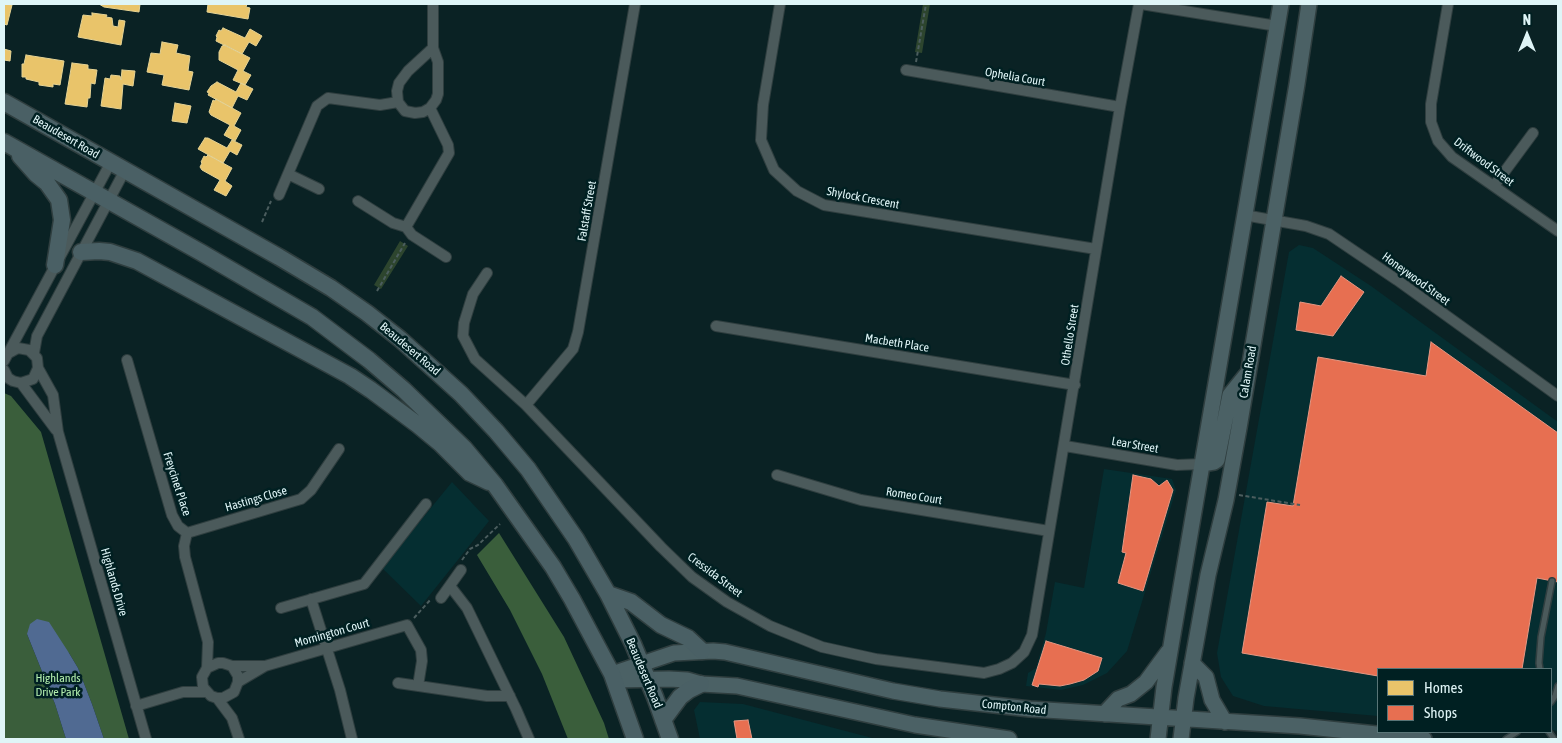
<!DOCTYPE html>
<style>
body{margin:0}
#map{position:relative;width:1562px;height:743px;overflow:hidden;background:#0a2224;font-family:"Asap Condensed",sans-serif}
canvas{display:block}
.frame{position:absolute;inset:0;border:5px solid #dff5f7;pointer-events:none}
.legend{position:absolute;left:1377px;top:668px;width:175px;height:65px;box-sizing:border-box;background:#002022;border:1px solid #597577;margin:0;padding:6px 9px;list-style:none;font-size:15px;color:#dff5f7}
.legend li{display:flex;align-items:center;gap:10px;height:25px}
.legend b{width:25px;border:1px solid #597577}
.north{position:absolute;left:1502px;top:10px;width:50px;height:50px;-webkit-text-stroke:4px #002022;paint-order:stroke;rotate:0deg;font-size:14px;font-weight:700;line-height:20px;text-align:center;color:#dff5f7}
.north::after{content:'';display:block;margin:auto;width:18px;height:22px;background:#dff5f7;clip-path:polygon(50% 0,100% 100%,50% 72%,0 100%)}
</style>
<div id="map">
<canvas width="1562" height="743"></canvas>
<div class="frame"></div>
<ul class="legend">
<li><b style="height:14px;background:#e9c46a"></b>Homes</li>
<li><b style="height:14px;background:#e76f51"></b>Shops</li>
</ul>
<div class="north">N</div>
</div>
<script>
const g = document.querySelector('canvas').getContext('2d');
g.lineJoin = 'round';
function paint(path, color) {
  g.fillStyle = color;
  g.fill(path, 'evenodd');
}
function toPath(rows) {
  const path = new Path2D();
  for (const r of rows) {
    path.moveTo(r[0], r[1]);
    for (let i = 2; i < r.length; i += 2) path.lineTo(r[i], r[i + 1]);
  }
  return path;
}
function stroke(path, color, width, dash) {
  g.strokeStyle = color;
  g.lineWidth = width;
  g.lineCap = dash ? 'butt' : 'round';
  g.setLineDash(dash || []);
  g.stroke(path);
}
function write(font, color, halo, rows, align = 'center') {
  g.font = font + ' "Asap Condensed",sans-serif';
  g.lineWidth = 5;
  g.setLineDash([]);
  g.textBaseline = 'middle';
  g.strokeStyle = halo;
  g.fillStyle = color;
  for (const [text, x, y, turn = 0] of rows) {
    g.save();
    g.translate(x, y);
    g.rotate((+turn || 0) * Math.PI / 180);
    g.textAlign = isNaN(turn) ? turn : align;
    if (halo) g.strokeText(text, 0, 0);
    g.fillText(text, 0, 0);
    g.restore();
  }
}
const built = toPath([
 [1299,245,1313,248,1371,286,1558,422,1558,731,1551,730,1551,669,1378,669,1378,716,1264,706,1233,696,1221,677,1217,653,1289,252],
 [1104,469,1172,479,1176,490,1127,651,1107,673,1083,685,1061,690,1026,686,1028,673,1036,668,1046,633,1055,582,1084,588],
 [452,482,489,521,421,606,382,568],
 [700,702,743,704,876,739,700,739,694,710]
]);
const green = toPath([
 [923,4,930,4,922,53,915,52],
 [400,241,408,246,381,289,374,285]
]);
const forest = toPath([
 [4,393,11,396,41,432,129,739,104,739,92,704,78,668,69,653,27,634,55,704,66,739,4,739],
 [499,533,564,637,604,723,609,739,568,739,542,674,510,610,477,555]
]);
const water = toPath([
 [37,619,49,622,69,653,78,668,92,704,104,739,66,739,55,704,27,634,30,624]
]);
const homes = toPath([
 [4,4,12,5,7,25,4,24,4,4],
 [99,4,140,4,139,12,104,7,99,4],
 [208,4,247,4,246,7,250,8,248,19,207,12,208,4],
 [92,13,107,15,106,17,112,18,113,26,118,27,119,20,125,21,121,45,78,37,83,15,92,16,92,13],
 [223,28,245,38,250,29,262,36,256,46,249,42,242,54,216,41,217,37,216,36,219,30,221,31,223,28],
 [162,42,178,45,176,53,190,56,188,71,193,72,189,90,162,85,164,75,147,72,151,53,160,54,162,42],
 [225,45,250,58,243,71,251,75,245,85,233,80,238,70,219,60,219,52,222,46,225,45],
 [4,49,11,51,10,61,4,60,4,49],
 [26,55,64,61,60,85,53,84,53,87,39,85,39,82,26,79,26,77,22,77,22,64,24,64,26,55],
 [72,63,88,65,88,69,97,70,95,84,91,83,90,98,88,98,87,107,65,104,72,63],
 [122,70,135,71,133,86,123,84,121,109,101,106,105,78,110,79,111,75,120,76,121,80,122,70],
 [217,82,236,92,241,83,253,89,247,100,238,96,232,108,208,95,209,93,207,92,211,86,217,82],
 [216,99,241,113,234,126,241,130,235,141,224,135,230,125,211,115,209,112,213,100,215,101,216,99],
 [175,103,191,106,187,123,172,121,175,103],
 [205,138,208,138,227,148,232,140,242,145,237,155,230,151,223,163,198,149,205,138],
 [208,155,232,168,225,181,232,186,226,196,214,190,220,180,202,170,200,167,202,163,201,162,204,156,206,157,208,155]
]);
const shops = toPath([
 [1341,276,1364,292,1333,336,1296,330,1300,302,1321,306,1341,276],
 [1431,342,1558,433,1558,582,1537,578,1522,669,1378,669,1378,676,1242,653,1267,502,1293,506,1318,357,1426,376,1431,342],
 [1133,475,1151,479,1159,486,1167,480,1173,490,1143,591,1118,583,1126,553,1122,552,1133,475],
 [1046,641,1102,658,1098,671,1084,680,1070,684,1060,686,1039,684,1038,687,1032,685,1046,641],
 [748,720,752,739,737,739,734,721,748,720]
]);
const path = toPath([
 [916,62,926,4],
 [262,222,271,201],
 [377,291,405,243],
 [1239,495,1300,505],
 [462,560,470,549,478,545,500,524],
 [414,618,431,599]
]);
const service = toPath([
 [1540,669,1539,663,1541,637,1552,581],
 [1551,702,1555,696,1558,686],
 [1549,732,1554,739],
 [1506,739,1517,732]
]);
const minor = toPath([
 [433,4,433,48],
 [780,4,763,105,761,140,774,170,797,191,824,205,1096,249],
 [1141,4,1277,26],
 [1448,4,1431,104,1431,122,1438,141,1452,157,1558,231],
 [433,48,438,62,438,94,436,100,430,108,423,112,415,113,405,111,398,102,397,91,399,83,408,71,433,48],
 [906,70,1120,107],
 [288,174,319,189],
 [1494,186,1533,133],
 [279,195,317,106,328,98,380,105,398,102],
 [358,201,393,223,406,227,412,235,446,257],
 [1244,215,1306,226,1329,234,1397,280,1558,396],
 [406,227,449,153,448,145,430,108],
 [487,273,473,294,464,323,463,336,475,359,526,405,661,547,692,577,727,602,770,626,822,647,876,659,984,673,999,669,1012,663,1024,652,1032,635,1120,107,1139,4],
 [716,326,1075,385],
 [34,353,37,336,125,170],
 [127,360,172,515,178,526,187,533,184,546,185,557,208,642,207,668,202,677,203,687,211,696,217,698,223,698,234,692,238,682,238,676,232,666,223,663,218,663,207,668],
 [4,361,111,162],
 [38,368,53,395,58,432,146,739],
 [4,370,8,378,13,381,21,383,33,379,38,368,37,358,29,350,18,348,9,353],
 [21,383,56,430],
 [526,405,573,349,578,332,635,4],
 [1065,446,1177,465,1202,464],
 [777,475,861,500,1049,531],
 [187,533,301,499,311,490,339,449],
 [450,586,467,608,516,709,529,739],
 [441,598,461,570],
 [311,599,340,690,352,739],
 [281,608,364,584,426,504],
 [232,666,264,666],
 [238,682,265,666,407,625,421,650,422,661,418,686],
 [398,683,487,696,510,696],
 [217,698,232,718,239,739],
 [136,706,183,692,206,692]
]);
const primary = toPath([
 [1202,464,1214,462,1217,460,1230,395,1247,374],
 [1192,663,1206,677,1212,700,1225,722],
 [612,674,674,653,713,651,725,652,893,691,940,699,1030,709,1300,726,1424,739],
 [614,680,669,679,687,680,701,684,737,686,915,725,1009,739],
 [1104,714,1118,699,1131,694,1146,682,1168,652],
 [1158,739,1164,687,1174,628,1281,4],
 [1181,739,1186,698,1208,575,1226,500,1239,428,1297,84,1309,4]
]);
const trunk = toPath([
 [4,102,279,257,331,288,367,313,400,339,461,394,496,431,528,469,576,539,608,594,633,644,655,697,670,739],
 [4,142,202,253,312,317,369,360,404,390,464,448,495,485,553,567,572,599,612,674,635,739],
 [20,156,36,174,47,183,59,200,62,220,55,265],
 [81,252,99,251,110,252,137,261,350,376,371,390,418,425,441,444,470,473,489,482],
 [608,594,631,602,661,625,688,638,702,651],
 [663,720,680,697,689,690,701,684]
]);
const streetNames = [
 ["Ophelia Court",1015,77,10],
 ["Beaudesert Road",66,137,30],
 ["Driftwood Street",1484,162,37],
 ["Shylock Crescent",863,198,11],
 ["Falstaff Street",587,211,-80],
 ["Honeywood Street",1416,279,36],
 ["Othello Street",1070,335,-81],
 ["Macbeth Place",897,343,9],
 ["Beaudesert Road",410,349,40],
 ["Calam Road",1248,372,-80],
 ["Lear Street",1135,445,10],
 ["Freycinet Place",177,484,72],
 ["Romeo Court",914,496,9],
 ["Hastings Close",256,499,-16],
 ["Cressida Street",715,575,37],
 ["Highlands Drive",114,582,74],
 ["Mornington Court",332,633,-16],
 ["Beaudesert Road",644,673,67],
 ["Compton Road",1014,707,6]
];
const parkNames = [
 ["Highlands",58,678],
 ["Drive Park",58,692]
];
paint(built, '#052e31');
paint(green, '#2d452e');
paint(forest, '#3a5e3b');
paint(water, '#506a92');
paint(homes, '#e9c46a');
stroke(homes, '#e6d394', 1);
paint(shops, '#e76f51');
stroke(shops, '#e59783', 1);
stroke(service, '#2f3e3f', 8);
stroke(minor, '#2f3e3f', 12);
stroke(primary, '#2f3e3f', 18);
stroke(trunk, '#2f3e3f', 19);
stroke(path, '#4b5d5e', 2, [4, 2.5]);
stroke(service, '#4b5a5b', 5);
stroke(minor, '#4b5a5b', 10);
stroke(primary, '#4b6165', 15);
stroke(trunk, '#4a6065', 16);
write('12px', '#dff5f7', '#002022', streetNames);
write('12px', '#b3efae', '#002022', parkNames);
</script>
